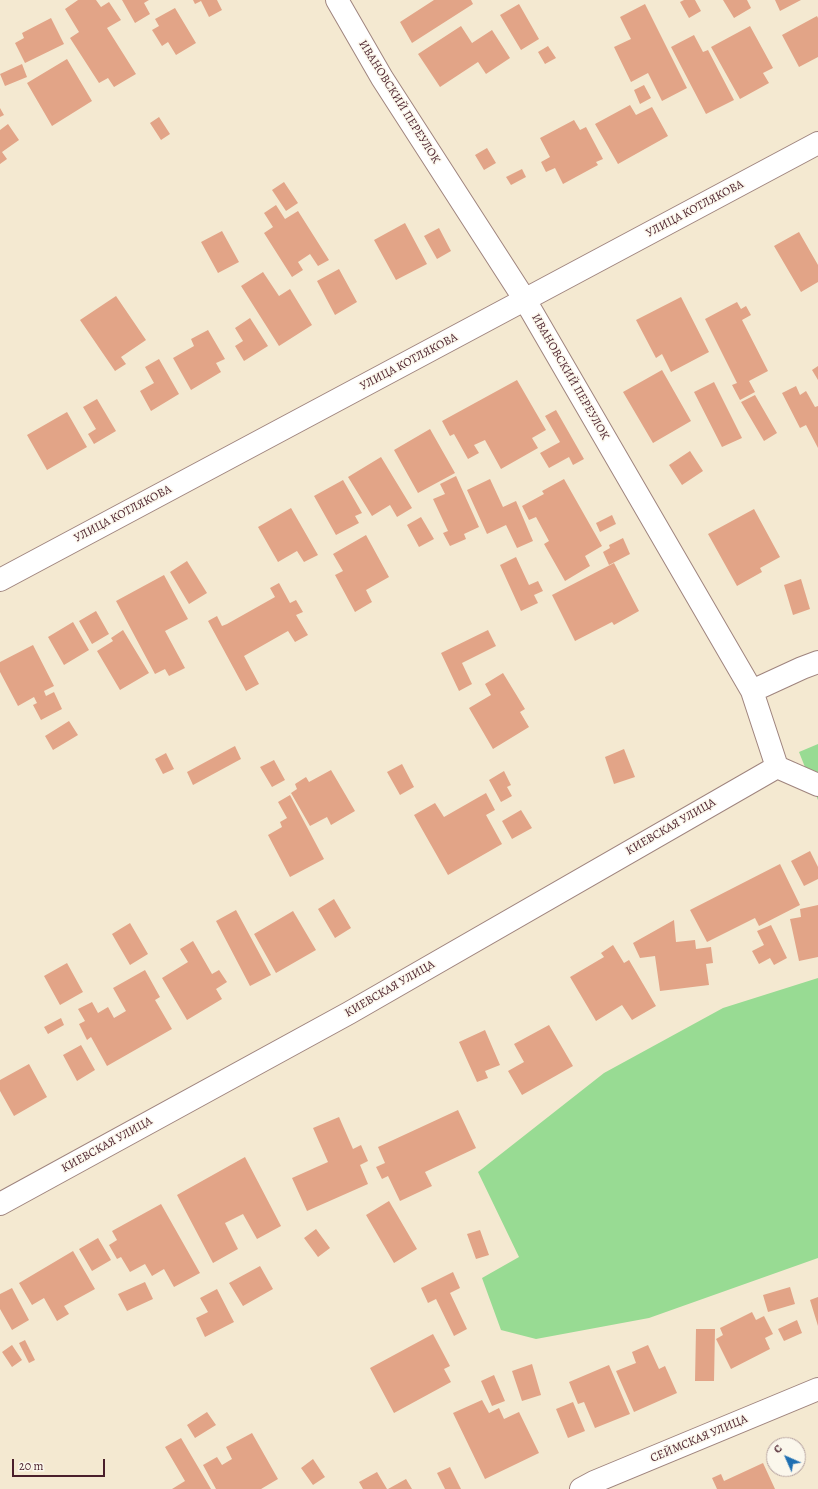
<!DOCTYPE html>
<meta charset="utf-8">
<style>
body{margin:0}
#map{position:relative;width:818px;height:1489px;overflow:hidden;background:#f4e9d1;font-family:Alegreya,serif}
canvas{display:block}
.north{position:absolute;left:766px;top:1437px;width:40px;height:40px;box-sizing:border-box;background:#fbf7ec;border:1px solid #b4a19f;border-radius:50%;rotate:315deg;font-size:11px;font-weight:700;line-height:16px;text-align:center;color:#4a1f2b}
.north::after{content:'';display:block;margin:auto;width:14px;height:18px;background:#1f6fb2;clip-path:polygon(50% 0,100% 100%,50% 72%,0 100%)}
.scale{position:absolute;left:12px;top:1459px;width:93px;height:18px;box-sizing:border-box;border:2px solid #4a1f2b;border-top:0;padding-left:5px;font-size:12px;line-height:14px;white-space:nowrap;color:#4a1f2b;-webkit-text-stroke:3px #fbf7ec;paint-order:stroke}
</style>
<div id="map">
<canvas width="818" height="1489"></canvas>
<div class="north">С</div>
<div class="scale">20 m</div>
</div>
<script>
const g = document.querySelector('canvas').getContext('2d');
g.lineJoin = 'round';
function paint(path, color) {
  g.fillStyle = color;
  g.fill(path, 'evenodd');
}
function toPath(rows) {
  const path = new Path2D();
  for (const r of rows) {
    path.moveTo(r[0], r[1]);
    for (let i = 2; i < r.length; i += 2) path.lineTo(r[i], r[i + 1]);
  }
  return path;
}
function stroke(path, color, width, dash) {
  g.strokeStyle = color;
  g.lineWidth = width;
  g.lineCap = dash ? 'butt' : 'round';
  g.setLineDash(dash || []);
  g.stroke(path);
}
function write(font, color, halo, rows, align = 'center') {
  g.font = font + ' Alegreya,serif';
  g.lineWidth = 3;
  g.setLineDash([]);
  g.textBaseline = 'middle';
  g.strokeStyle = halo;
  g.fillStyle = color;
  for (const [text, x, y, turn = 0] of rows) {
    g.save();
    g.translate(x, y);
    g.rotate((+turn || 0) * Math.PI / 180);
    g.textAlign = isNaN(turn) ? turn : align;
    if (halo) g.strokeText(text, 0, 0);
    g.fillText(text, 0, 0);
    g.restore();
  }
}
const green = toPath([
 [818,744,818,800,799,752],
 [818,978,818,1258,649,1318,536,1339,501,1330,482,1278,519,1257,478,1172,604,1073,723,1008]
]);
const building = toPath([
 [78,0,96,0,101,7,109,2,121,20,107,28,136,74,114,87,108,78,99,83,70,38,79,32,65,9],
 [122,0,149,0,144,3,150,14,135,23],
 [193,0,217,0,222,10,209,17,201,1,195,4],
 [434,0,471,0,473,4,412,43,400,22],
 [684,0,695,0,701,11,689,18,680,2],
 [723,0,747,0,751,8,734,18],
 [775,0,801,0,780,11],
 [519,4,539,39,521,50,500,15],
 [645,4,687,88,662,101,648,73,631,82,614,47,631,39,620,17],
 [175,8,196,43,176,55,168,42,162,46,152,30,159,26,155,19],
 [817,16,818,18,818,57,799,67,782,35],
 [51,18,64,44,25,63,15,43,24,38,22,33],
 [461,26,472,43,492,30,510,58,486,74,478,62,440,87,418,54],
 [750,26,773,68,763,73,769,83,740,99,711,47],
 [694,35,703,52,708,50,734,100,706,114,671,47],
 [548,46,556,58,545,64,538,52],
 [67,59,92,101,52,126,27,83],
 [22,64,27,77,5,86,0,74],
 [644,85,651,98,640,104,634,90],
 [630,105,636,115,652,107,668,136,618,164,595,124],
 [0,108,4,115,0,117],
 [159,117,170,134,161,140,150,123],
 [574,120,580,130,586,127,603,159,596,162,598,165,563,184,555,168,546,172,541,162,550,157,540,138],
 [8,124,19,140,2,152,7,159,0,164,0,130],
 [487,148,496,163,484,170,475,155],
 [522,169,526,177,511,185,506,177],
 [284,182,298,203,286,211,272,190],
 [276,205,285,219,298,211,329,260,318,266,310,254,298,262,303,270,292,277,264,233,273,227,264,213],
 [405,223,427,264,396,280,374,240],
 [439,228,451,251,437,259,424,236],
 [222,231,239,262,218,273,201,242],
 [799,232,818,265,818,282,801,292,774,246],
 [339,269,357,302,335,315,317,281],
 [263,272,279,296,290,289,312,325,279,346,241,286],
 [116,296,146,340,121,357,126,364,115,371,80,320],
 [681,297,709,352,671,372,662,354,656,358,636,320],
 [737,302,741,309,746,306,751,315,742,320,768,371,749,381,755,392,740,400,732,385,737,383,705,319],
 [250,318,268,346,244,361,235,346,243,341,235,328],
 [208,330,225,359,216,363,221,372,191,390,173,358,194,346,191,339],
 [159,359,179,394,151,411,140,391,154,383,145,367],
 [818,366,818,380,812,370],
 [662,370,691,421,653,443,623,392],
 [517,380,546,430,532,438,538,448,501,469,485,440,474,445,479,453,468,459,454,434,450,436,442,421],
 [714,382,742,438,722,447,694,392],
 [796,386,800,395,806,391,815,407,818,406,818,448,806,425,800,428,782,393],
 [755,395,777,433,764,441,741,402],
 [97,399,116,431,94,444,88,434,96,429,83,407],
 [556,410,584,459,573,465,569,457,549,468,540,453,560,442,545,416],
 [67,412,87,447,47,470,27,435],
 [430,429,455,473,418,493,394,450],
 [690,451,703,471,682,485,669,465],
 [381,457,412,508,397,517,390,505,372,516,348,477],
 [456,476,479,527,464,534,466,539,450,546,443,533,448,531,433,499,445,494,440,484],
 [490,479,503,507,516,501,533,541,517,548,506,525,487,534,467,490],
 [564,479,602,546,585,556,590,566,565,581,544,544,549,541,536,517,529,520,522,506,544,494,542,491],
 [343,480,362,513,355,516,359,523,336,535,314,496],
 [291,508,318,555,304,562,297,551,278,562,258,527],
 [754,509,780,557,760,568,762,572,737,586,708,534],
 [612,515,616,524,600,532,596,523],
 [421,517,434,539,419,547,407,525],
 [366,535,389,577,366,590,372,602,355,612,335,575,343,571,333,554],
 [623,538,630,554,609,565,603,552,610,548,609,545],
 [516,557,529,585,538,581,543,591,534,595,538,603,521,611,500,565],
 [187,561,207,593,189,604,170,572],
 [614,563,639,611,614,625,612,622,575,641,552,595],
 [164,575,188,619,165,631,185,668,169,676,165,669,155,674,116,601],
 [801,579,810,609,793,615,784,585],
 [279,583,290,603,296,600,303,612,296,615,308,635,295,642,288,631,244,656,259,684,246,691,208,621,217,616,222,626,227,624,275,597,270,588],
 [96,611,109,634,92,644,79,621],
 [73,622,89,650,64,665,48,637],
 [123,630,149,673,120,690,97,651,113,641,111,638],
 [488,630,496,646,462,663,472,684,459,691,441,653],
 [33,645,54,686,44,691,46,696,54,692,62,709,41,720,33,705,37,703,34,697,18,706,0,672,0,662],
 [503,673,525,709,520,712,529,727,493,749,469,708,491,695,485,684],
 [69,721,78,735,53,750,45,736],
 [235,746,241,759,193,785,187,772],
 [624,749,635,777,614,784,605,757],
 [166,753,174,769,163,774,155,759],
 [274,760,285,780,272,787,260,767],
 [402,764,414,787,400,795,387,772],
 [331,770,355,811,331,825,327,817,310,826,291,793,297,789,295,784,306,777,309,782],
 [504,771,511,785,507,787,512,796,501,802,489,780],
 [486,793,495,810,486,815,502,844,448,875,414,815,435,803,444,817],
 [290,795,324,859,290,877,268,835,282,827,280,822,287,818,278,802],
 [521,810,532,828,512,839,502,821],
 [810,851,818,867,818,879,804,886,791,861],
 [780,864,800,905,759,926,755,918,707,942,690,910],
 [334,899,351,928,335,938,318,909],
 [818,905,818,957,799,961,790,919,801,917,800,909],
 [236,910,271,975,250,986,216,921],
 [293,911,316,950,276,973,254,934],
 [674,920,676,942,695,940,696,949,711,947,713,963,706,964,709,985,660,991,655,956,640,958,633,943],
 [130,923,148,954,130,965,112,934],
 [771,925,787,958,774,965,770,958,759,964,752,951,764,945,757,931],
 [193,941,212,974,219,970,227,982,216,989,222,999,187,1020,162,978,188,962,180,949],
 [613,945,624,963,629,960,656,1006,632,1020,622,1005,596,1021,570,977,604,957,601,953],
 [67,963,83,992,60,1005,44,976],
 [145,970,160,997,155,1000,172,1029,107,1066,91,1037,87,1040,79,1024,85,1021,78,1009,92,1002,98,1013,108,1007,114,1018,126,1011,113,988],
 [61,1018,64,1025,48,1034,44,1027],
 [549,1025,573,1066,522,1095,508,1071,524,1062,514,1044],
 [485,1030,500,1065,485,1071,488,1078,477,1082,459,1042],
 [81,1045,95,1070,77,1081,63,1055],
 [29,1064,47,1097,14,1116,0,1091,0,1080],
 [458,1110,476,1148,425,1172,432,1186,400,1201,388,1176,382,1179,376,1167,385,1163,378,1147],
 [339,1117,353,1149,361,1145,368,1161,360,1165,368,1184,307,1211,292,1178,328,1162,313,1128],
 [245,1157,281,1226,257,1239,243,1214,225,1223,238,1249,213,1263,177,1195],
 [389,1201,417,1249,394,1263,366,1215],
 [161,1204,200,1273,174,1287,164,1269,152,1276,145,1264,130,1272,121,1257,117,1259,109,1245,117,1240,112,1231],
 [316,1229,330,1248,318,1257,304,1238],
 [480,1230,489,1255,476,1259,467,1234],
 [98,1238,111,1260,92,1271,79,1249],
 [73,1251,95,1289,64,1306,69,1314,57,1321,44,1298,32,1305,19,1283],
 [260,1266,273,1289,243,1306,229,1283],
 [453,1272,460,1288,450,1293,467,1329,454,1336,436,1299,428,1303,421,1288],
 [145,1282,153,1299,127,1311,118,1294],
 [790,1287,795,1304,768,1312,763,1295],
 [12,1288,29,1320,12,1330,0,1309,0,1294],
 [217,1289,234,1322,205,1337,196,1318,208,1312,200,1298],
 [818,1297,818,1326,810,1300],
 [752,1312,756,1320,764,1316,773,1334,765,1338,770,1349,731,1369,716,1339,723,1335,720,1328],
 [797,1320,802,1333,784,1341,778,1329],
 [696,1329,715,1329,714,1381,695,1381],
 [433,1334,450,1366,444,1369,451,1382,394,1413,370,1368],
 [25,1340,35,1360,29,1363,19,1343],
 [12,1345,22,1360,12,1367,2,1352],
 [648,1345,659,1369,665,1366,677,1393,634,1412,616,1371,636,1363,632,1352],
 [532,1364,541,1395,522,1401,512,1371],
 [609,1365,630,1414,595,1428,584,1402,578,1404,569,1382],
 [494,1375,505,1401,492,1406,481,1381],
 [482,1400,489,1413,499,1408,504,1419,519,1412,539,1453,485,1479,453,1413],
 [573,1402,585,1431,568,1438,556,1409],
 [207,1412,216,1425,195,1438,187,1425],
 [252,1433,278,1479,261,1489,216,1489,203,1465,217,1457,222,1465,232,1459,226,1447],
 [181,1438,211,1489,172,1489,185,1481,165,1447],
 [313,1459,325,1477,313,1485,301,1468],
 [763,1463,775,1489,717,1489,712,1478,721,1474,724,1481],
 [450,1467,461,1489,445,1489,437,1473],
 [377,1472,387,1489,363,1489,359,1482],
 [406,1479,412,1489,388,1489]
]);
const minor = toPath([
 [337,0,382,78,525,300,752,691,777,767],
 [0,580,818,143],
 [752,691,802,668,818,662],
 [777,767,818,785],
 [0,1204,349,1013,777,767],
 [581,1489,594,1482,818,1389]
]);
const streetNames = [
 ["ИВАНОВСКИЙ ПЕРЕУЛОК",399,102,58],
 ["УЛИЦА КОТЛЯКОВА",695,209,-28],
 ["УЛИЦА КОТЛЯКОВА",409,362,-28],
 ["ИВАНОВСКИЙ ПЕРЕУЛОК",570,377,60],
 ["УЛИЦА КОТЛЯКОВА",123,514,-28],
 ["КИЕВСКАЯ УЛИЦА",671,827,-30],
 ["КИЕВСКАЯ УЛИЦА",390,989,-30],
 ["КИЕВСКАЯ УЛИЦА",107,1145,-29],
 ["СЕЙМСКАЯ УЛИЦА",699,1439,-23]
];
paint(green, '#98db93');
paint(building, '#e2a487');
stroke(minor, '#9f847e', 24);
stroke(minor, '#fff', 22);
write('12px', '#4a1f2b', '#fbf7ec', streetNames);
</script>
